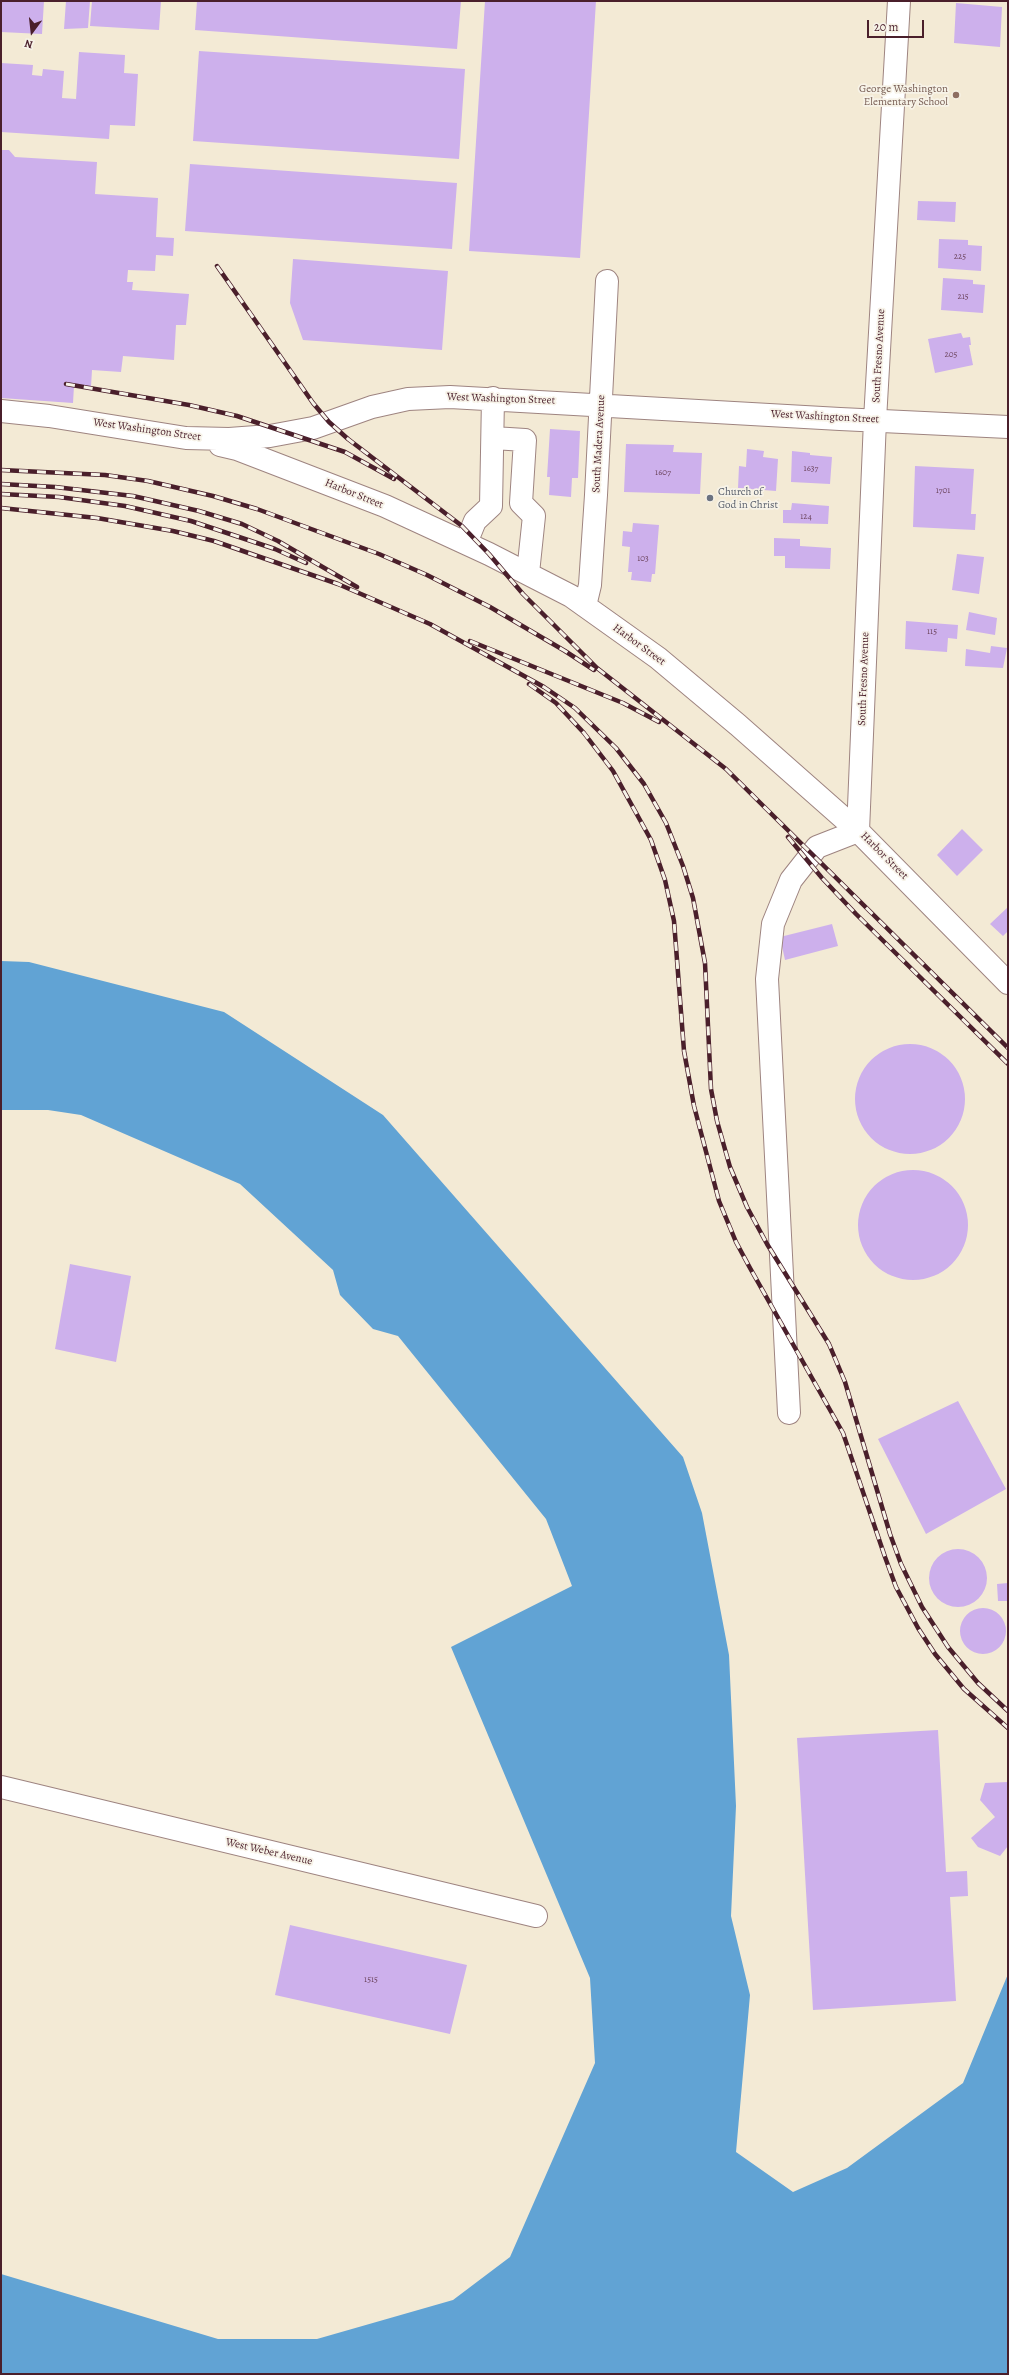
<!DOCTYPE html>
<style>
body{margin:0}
#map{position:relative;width:1009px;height:2375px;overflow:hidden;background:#f3ead5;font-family:Alegreya,serif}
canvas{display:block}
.frame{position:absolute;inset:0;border:2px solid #4a1f2b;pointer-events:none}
.north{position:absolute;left:12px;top:12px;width:40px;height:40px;-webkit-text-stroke:3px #f7f3e8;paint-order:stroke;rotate:195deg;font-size:11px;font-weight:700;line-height:16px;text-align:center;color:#4a1f2b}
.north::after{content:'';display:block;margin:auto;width:14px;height:18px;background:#4a1f2b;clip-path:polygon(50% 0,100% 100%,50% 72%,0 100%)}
.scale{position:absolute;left:867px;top:20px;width:57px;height:18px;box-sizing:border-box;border:2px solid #4a1f2b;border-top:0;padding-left:5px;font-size:12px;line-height:14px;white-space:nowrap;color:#4a1f2b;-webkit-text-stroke:3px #f7f3e8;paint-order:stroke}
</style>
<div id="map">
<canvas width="1009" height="2375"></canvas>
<div class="frame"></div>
<div class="north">N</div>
<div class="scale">20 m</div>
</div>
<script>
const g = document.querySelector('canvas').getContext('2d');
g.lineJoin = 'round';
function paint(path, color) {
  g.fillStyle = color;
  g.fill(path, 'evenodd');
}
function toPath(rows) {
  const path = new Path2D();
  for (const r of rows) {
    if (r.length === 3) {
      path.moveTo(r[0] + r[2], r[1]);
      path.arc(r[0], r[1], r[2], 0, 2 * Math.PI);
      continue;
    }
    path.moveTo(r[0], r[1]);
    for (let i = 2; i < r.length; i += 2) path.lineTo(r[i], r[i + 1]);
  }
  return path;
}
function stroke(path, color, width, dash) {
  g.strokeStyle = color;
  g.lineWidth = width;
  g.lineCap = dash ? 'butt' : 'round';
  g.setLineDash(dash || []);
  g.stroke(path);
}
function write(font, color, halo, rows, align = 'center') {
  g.font = font + ' Alegreya,serif';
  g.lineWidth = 3.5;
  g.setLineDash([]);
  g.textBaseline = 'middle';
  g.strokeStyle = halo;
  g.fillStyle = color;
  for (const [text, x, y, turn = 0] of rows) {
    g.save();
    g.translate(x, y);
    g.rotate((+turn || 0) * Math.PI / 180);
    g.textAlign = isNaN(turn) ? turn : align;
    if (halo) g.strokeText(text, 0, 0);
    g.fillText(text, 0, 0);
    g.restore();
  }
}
const water = toPath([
 [1,961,29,962,224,1012,383,1115,683,1457,702,1513,729,1655,736,1806,731,1916,750,1995,736,2152,793,2192,847,2168,963,2083,1008,1974,1008,2374,1,2374,1,2274,218,2339,317,2339,453,2300,510,2257,595,2063,590,1978,451,1647,572,1586,546,1519,398,1336,373,1329,340,1295,333,1270,240,1184,81,1115,48,1110,1,1110]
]);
const building = toPath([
 [1,1,44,1,42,34,1,32],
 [66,1,90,1,88,28,64,29],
 [92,1,161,1,159,30,90,26],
 [197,1,461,1,457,49,195,30],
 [485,1,596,1,580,258,469,251],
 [956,3,1002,7,1000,47,954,43],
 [199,51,465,69,459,159,193,141],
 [79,52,125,55,124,73,138,74,135,126,110,125,109,139,1,132,1,63,33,65,32,75,42,76,43,69,64,71,62,98,76,99],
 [1,150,9,150,15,157,97,162,95,194,158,198,156,237,174,238,173,256,156,255,155,271,128,270,127,282,133,282,132,290,189,294,186,325,176,325,174,360,123,356,121,372,92,370,91,387,74,386,73,403,1,398],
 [190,164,457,183,452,249,185,231],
 [918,201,956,202,955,222,917,220],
 [939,239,968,240,968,245,982,246,981,271,938,268],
 [293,259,448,271,442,350,303,340,290,303],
 [943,278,973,280,973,284,985,285,983,313,941,310],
 [961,333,963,338,970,337,971,345,969,345,973,365,935,373,928,339],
 [550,429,580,431,578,478,572,478,571,497,549,495,550,477,547,477],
 [626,444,674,445,673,452,702,453,700,494,624,492],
 [747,449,764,451,763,457,778,459,776,491,738,488,739,466,746,467],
 [792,451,810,453,810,455,832,457,830,484,791,482],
 [915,466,974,469,971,514,976,514,975,530,913,527],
 [792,503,829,506,828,524,783,523,783,510,791,510],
 [633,523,659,525,655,574,652,574,651,582,631,580,632,572,628,572,630,547,622,546,623,531,632,532],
 [774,538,800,539,800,546,831,548,830,569,785,568,785,556,774,556],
 [957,554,984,557,979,594,952,590],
 [969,612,997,618,995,635,966,630],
 [906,621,958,625,957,639,948,638,947,652,905,649],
 [991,646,1007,648,1003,668,965,666,966,649,990,653],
 [962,829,983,850,957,876,937,855],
 [1008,907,1008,931,1003,936,990,924],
 [832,924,838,946,785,960,780,937],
 [910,1099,55],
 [913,1225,55],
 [70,1264,131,1276,116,1362,55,1349],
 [958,1401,1006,1489,926,1534,878,1439],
 [958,1578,29],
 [1008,1583,1008,1601,998,1601,997,1584],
 [983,1631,23],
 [938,1730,946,1872,967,1871,968,1896,950,1897,956,2001,813,2010,797,1738],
 [1008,1782,1008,1846,1000,1856,978,1847,971,1838,995,1817,980,1800,985,1783],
 [290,1925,467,1965,450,2034,275,1995]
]);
const minor = toPath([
 [1,411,49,416,186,438,229,439,270,436,313,428,372,407,408,399,450,397,840,419,1008,427],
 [493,438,525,440,521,503,534,516,528,573],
 [220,445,237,449,385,506,489,554,571,596,658,658,738,725,858,831,1008,983],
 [466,543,475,521,491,506,493,398],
 [585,606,590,585,596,495,607,281],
 [789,1413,767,979,773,924,791,880,817,847,858,831,875,420,899,1],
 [1,1787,536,1916]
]);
const rail = toPath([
 [217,266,313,403,329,422,348,439,462,526,489,554,523,594,597,668,726,769,1008,1048],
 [66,384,189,405,237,416,345,452,394,479],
 [1,470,105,475,148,481,213,496,257,509,379,554,427,575,490,607,565,651,594,670],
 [1,484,55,487,133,496,199,511,242,524,278,541,357,587],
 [1,494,59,497,125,506,191,521,275,549,306,563],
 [1,508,97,518,173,531,214,541,338,584,430,624,544,687,575,708,616,748,644,784,666,823,683,866,693,898,705,963,711,1089,717,1121,730,1167,747,1207,767,1244,829,1344,845,1382,890,1534,901,1564,922,1607,948,1647,978,1683,1008,1711],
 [470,641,623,703,659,722],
 [529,684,556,703,584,733,613,771,651,840,665,880,674,921,684,1051,694,1106,719,1201,736,1242,750,1268,843,1433,885,1557,896,1587,918,1628,935,1654,964,1689,1008,1728],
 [788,837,822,878,856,914,1008,1064]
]);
const markers = [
 [956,95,4,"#8d6e63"],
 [710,498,4,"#6b7280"]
];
const numberNames = [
 ["225",960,257],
 ["215",963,297],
 ["205",951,355],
 ["1637",811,469],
 ["1607",663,473],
 ["1701",943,491],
 ["124",806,517],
 ["103",643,559],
 ["115",932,632],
 ["1515",371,1980]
];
const educationNames = [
 ["George Washington",948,89],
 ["Elementary School",948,102]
];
const streetNames = [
 ["South Fresno Avenue",879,356,-87],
 ["West Washington Street",501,399,2],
 ["West Washington Street",825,417,3],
 ["West Washington Street",147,430,8],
 ["South Madera Avenue",599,444,-87],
 ["Harbor Street",354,494,22],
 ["Harbor Street",639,645,36],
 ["South Fresno Avenue",864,679,-88],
 ["Harbor Street",884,856,45],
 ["West Weber Avenue",269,1852,13]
];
const worshipNames = [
 ["Church of",718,492],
 ["God in Christ",718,505]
];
paint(water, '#61a3d4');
paint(building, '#cdb0ec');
stroke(minor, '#9e8480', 24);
stroke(minor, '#fff', 22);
stroke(rail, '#4a1f2b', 4.5);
stroke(rail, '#f7f3e8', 3, [9]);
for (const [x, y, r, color] of markers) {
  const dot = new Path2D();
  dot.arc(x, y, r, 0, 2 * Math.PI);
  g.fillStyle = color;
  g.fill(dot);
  stroke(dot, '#f7f3e8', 1.5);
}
write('9px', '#6b435b', null, numberNames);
write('11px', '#785e54', '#f7f3e8', educationNames, 'right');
write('11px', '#4a1f2b', '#f7f3e8', streetNames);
write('11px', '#5b616d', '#f7f3e8', worshipNames, 'left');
</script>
